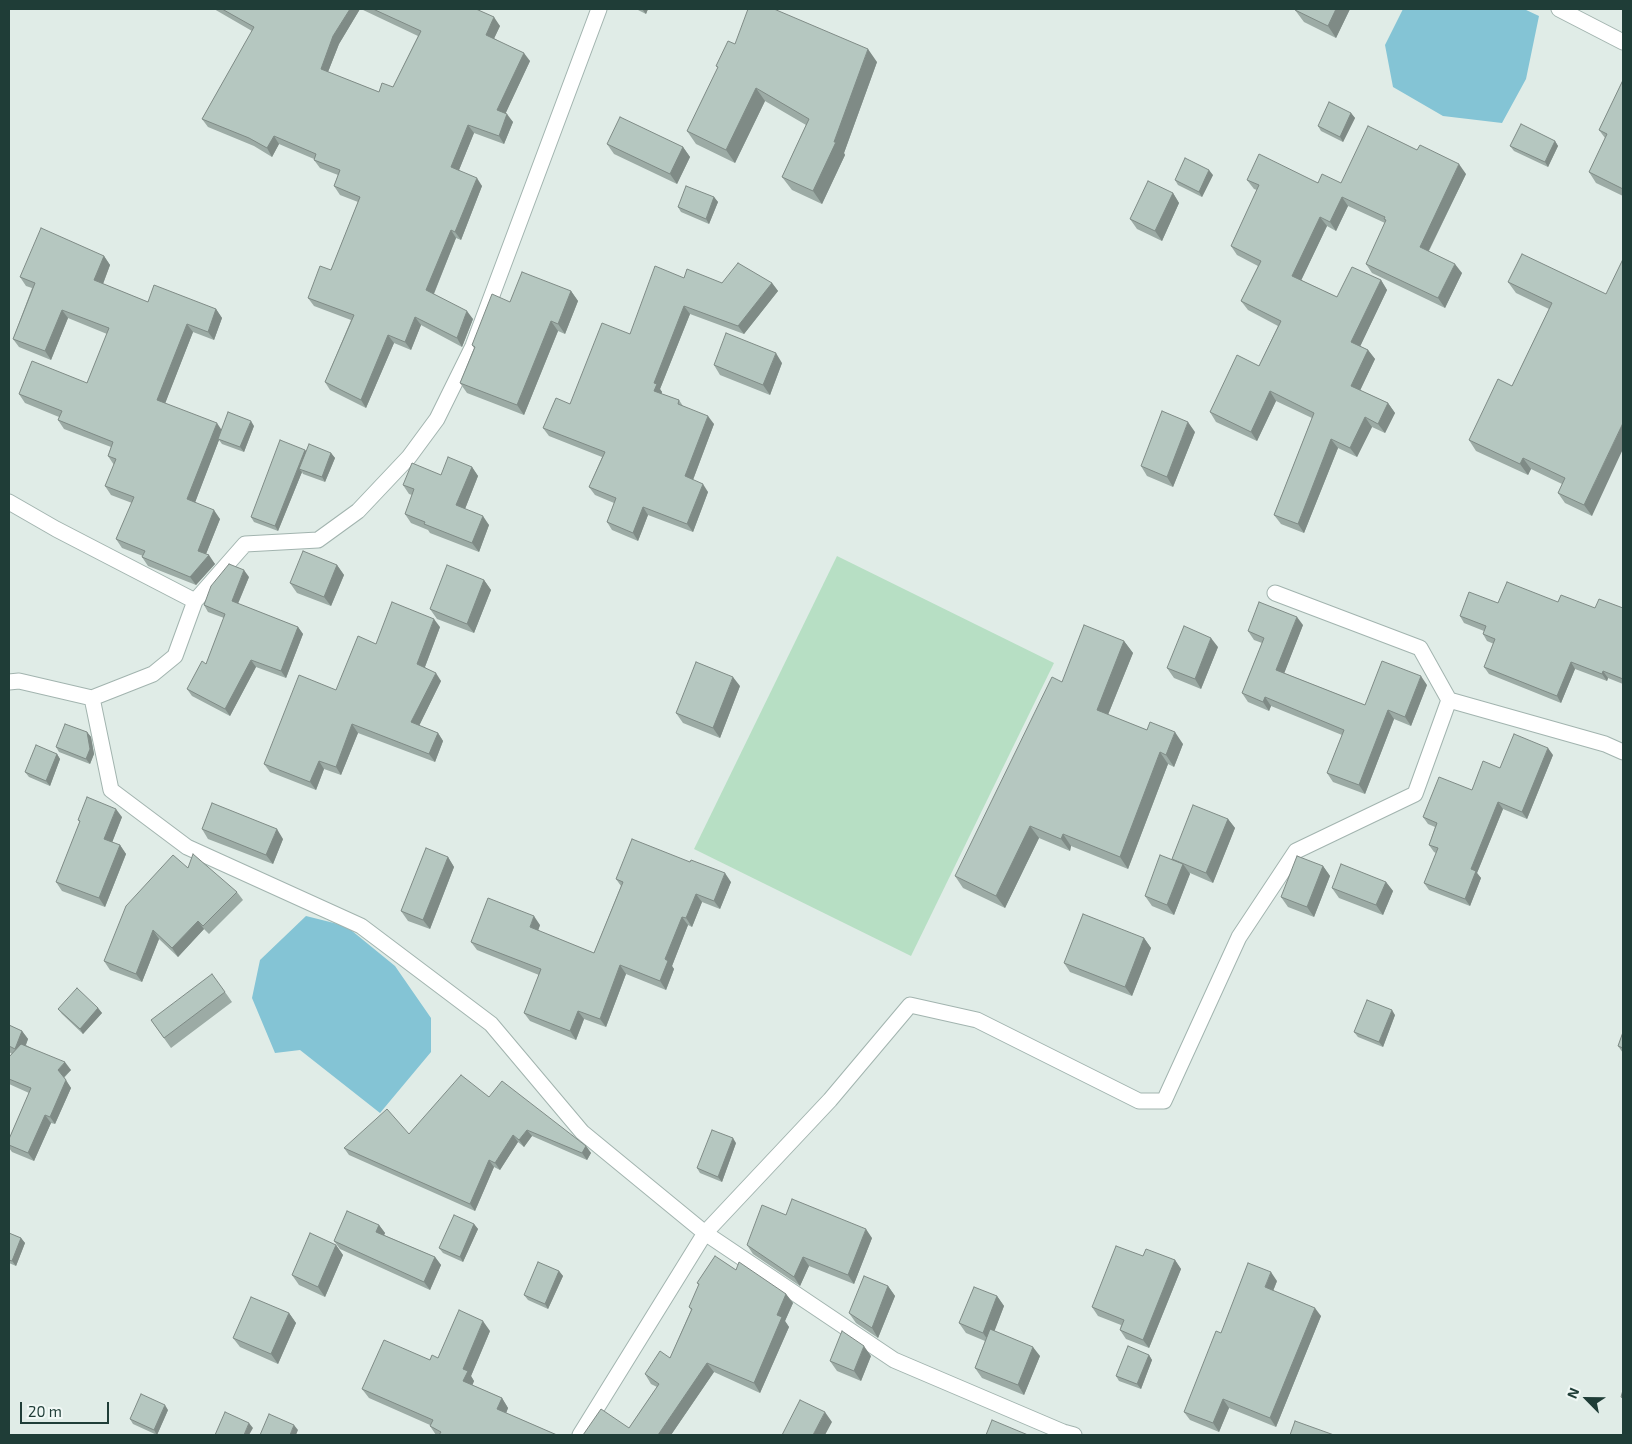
<!DOCTYPE html>
<style>
body{margin:0}
#map{position:relative;width:1632px;height:1444px;overflow:hidden;background:#e0ece7;font-family:"Exo 2",sans-serif}
canvas{display:block}
.frame{position:absolute;inset:0;border:10px solid #1f3d37;pointer-events:none}
.north{position:absolute;left:1562px;top:1374px;width:50px;height:50px;-webkit-text-stroke:4px #f0f8f5;paint-order:stroke;rotate:293deg;font-size:14px;font-weight:700;line-height:20px;text-align:center;color:#1f3d37}
.north::after{content:'';display:block;margin:auto;width:18px;height:22px;background:#1f3d37;clip-path:polygon(50% 0,100% 100%,50% 72%,0 100%)}
.scale{position:absolute;left:20px;top:1402px;width:89px;height:22px;box-sizing:border-box;border:2px solid #1f3d37;border-top:0;padding-left:6px;font-size:15px;line-height:18px;white-space:nowrap;color:#1f3d37;-webkit-text-stroke:4px #f0f8f5;paint-order:stroke}
</style>
<div id="map">
<canvas width="1632" height="1444"></canvas>
<div class="frame"></div>
<div class="north">N</div>
<div class="scale">20 m</div>
</div>
<script>
const g = document.querySelector('canvas').getContext('2d');
g.lineJoin = 'round';
function paint(path, color) {
  g.fillStyle = color;
  g.fill(path, 'evenodd');
}
function toPath(rows) {
  const path = new Path2D();
  for (const r of rows) {
    path.moveTo(r[0], r[1]);
    for (let i = 2; i < r.length; i += 2) path.lineTo(r[i], r[i + 1]);
  }
  return path;
}
function stroke(path, color, width, dash) {
  g.strokeStyle = color;
  g.lineWidth = width;
  g.lineCap = dash ? 'butt' : 'round';
  g.setLineDash(dash || []);
  g.stroke(path);
}
const green = toPath([
 [837,556,1054,663,911,956,694,849]
]);
const water = toPath([
 [1403,9,1524,9,1539,16,1526,79,1502,123,1443,116,1393,87,1385,45],
 [306,916,346,926,395,966,431,1018,431,1052,380,1113,300,1050,275,1053,252,998,260,960]
]);
const street = toPath([
 [1559,9,1623,42],
 [9,502,56,529,195,601,245,544,318,540,358,511,409,457,437,419,473,346,599,9],
 [1275,593,1420,648,1449,700,1605,744,1623,752],
 [9,682,19,681,92,698,153,674,175,656,195,601],
 [92,698,111,790,187,847,361,926,491,1024,582,1132,705,1233,894,1360,1063,1432,1074,1435],
 [580,1435,705,1233,830,1100,910,1005,977,1020,1139,1101,1164,1101,1239,937,1296,851,1415,794,1449,700]
]);
const wall = toPath([
 [214,9,360,9,339,44,328,72,379,92,393,87,418,36,361,9,476,9,500,26,494,38,530,61,505,114,513,122,504,144,474,133,459,170,482,186,461,240,456,238,434,294,473,319,462,347,421,325,411,350,394,343,366,408,330,390,325,382,351,320,314,306,308,298,331,270,358,202,340,195,334,186,338,175,320,168,314,160,314,159,279,144,272,157,254,146,208,127,202,119,252,31],
 [636,9,648,9,646,14],
 [1350,9,1336,38,1304,22,1295,10],
 [735,44,877,62,844,153,845,155,822,204,792,190,782,177,806,125,765,101,735,163,696,144,687,131,718,68,716,66],
 [1623,80,1623,196,1596,183,1589,172,1605,138,1599,130],
 [1351,113,1355,118,1343,142,1321,131,1318,126],
 [1555,141,1558,146,1548,167,1514,151,1510,146],
 [607,144,683,147,690,157,677,184,614,154],
 [1466,174,1429,251,1462,273,1445,308,1372,273,1366,264,1385,223,1348,206,1336,231,1327,226,1301,280,1337,297,1381,280,1387,290,1360,346,1368,350,1375,359,1360,390,1388,403,1395,413,1385,433,1372,427,1357,457,1338,448,1304,533,1281,524,1274,515,1312,418,1276,401,1257,441,1216,422,1210,412,1259,366,1278,326,1248,310,1241,301,1258,266,1237,255,1231,246,1257,190,1254,189,1247,180,1341,183],
 [1213,175,1202,197,1178,185,1175,180],
 [1173,193,1179,203,1162,241,1137,229,1130,219],
 [714,197,718,202,709,224,681,212,678,207],
 [104,256,110,265,103,284,148,302,216,309,222,318,214,340,193,332,165,403,222,430,254,426,244,452,222,444,219,440,195,502,220,519,206,554,215,564,196,585,148,566,142,557,143,556,122,548,116,539,132,503,111,495,105,486,114,465,108,456,111,447,64,429,58,420,59,417,25,403,19,394,87,383,107,334,68,318,51,360,19,347,13,339,32,288,26,286,20,277],
 [684,278,722,283,772,283,778,291,744,334,690,314,660,389,662,392,662,394,679,400,683,406,714,424,693,480,708,492,693,532,648,515,638,541,612,530,607,522,614,503,595,495,589,487,602,457,549,436,543,428,570,404,630,334],
 [1508,282,1606,294,1592,516,1565,503,1558,493,1562,484,1531,469,1528,475,1476,451,1469,440,1512,386,1549,309,1516,293],
 [571,291,578,301,565,334,558,331,524,415,467,393,460,383,474,348,472,345,510,302],
 [782,363,770,395,720,375,714,365],
 [1195,432,1173,487,1147,476,1141,466],
 [305,450,306,451,331,453,335,458,325,482,303,474,302,472,278,531,254,522,251,517],
 [472,467,478,476,465,509,489,525,479,552,430,533,428,530,411,523,405,514,412,495,409,494,403,485],
 [337,565,344,575,331,606,297,593,290,583],
 [249,577,238,604,298,627,303,634,286,678,256,667,230,716,192,696,187,689,206,664,224,618,208,612,204,605],
 [484,580,491,590,474,633,437,619,430,609],
 [1558,602,1595,608,1623,608,1623,684,1608,678,1607,681,1575,669,1561,703,1489,674,1484,667,1494,644,1487,641,1483,634,1484,631,1464,623,1460,616,1498,603],
 [1303,625,1284,673,1365,705,1427,685,1411,726,1394,719,1365,794,1333,782,1327,773,1342,735,1271,706,1269,711,1248,702,1242,693,1262,643,1254,640,1248,631],
 [440,627,425,667,441,681,419,726,438,733,443,741,435,762,358,733,341,775,324,769,316,790,270,772,264,764,336,690,376,644],
 [1124,641,1133,653,1108,715,1183,744,1174,767,1168,764,1128,869,1071,846,1070,851,1039,838,1005,908,963,888,955,876,1062,682],
 [1218,647,1201,689,1174,678,1167,668],
 [740,686,720,738,683,723,676,713],
 [87,732,91,737,94,754,90,764,59,752,56,747],
 [57,754,60,759,50,786,29,777,25,772],
 [1553,755,1527,819,1503,809,1477,873,1481,878,1470,906,1429,890,1424,883,1436,853,1434,852,1429,845,1435,827,1428,824,1423,817,1472,790,1500,768],
 [122,817,112,842,120,845,126,854,105,907,62,891,56,882,80,822,78,820],
 [1228,819,1235,828,1213,883,1190,873,1174,915,1152,906,1145,896,1172,860],
 [202,829,283,839,273,864,208,839],
 [448,857,454,867,430,929,408,921,401,911],
 [1323,866,1330,876,1314,917,1288,907,1281,897],
 [188,868,237,892,243,900,209,934,204,929,178,957,159,939,142,982,110,970,104,961],
 [616,879,731,882,720,909,702,902,692,927,688,925,672,966,674,969,666,990,626,974,606,1027,584,1019,576,1040,530,1021,524,1013,539,975,477,950,471,942,540,925,538,931,594,953,621,886],
 [1386,882,1393,891,1383,915,1339,898,1332,888],
 [1144,938,1151,948,1132,996,1070,972,1064,963],
 [225,992,232,1002,171,1048,151,1020],
 [98,1008,102,1013,83,1034,62,1014,58,1009],
 [1395,1015,1383,1047,1358,1037,1354,1032],
 [9,1025,22,1031,28,1039,26,1045,71,1070,64,1078,71,1088,55,1124,51,1123,34,1161,12,1152,9,1148,9,1139,29,1093,9,1084,9,1057,12,1054,9,1052],
 [1623,1032,1623,1053,1618,1046],
 [489,1097,586,1146,591,1153,587,1160,532,1136,524,1147,518,1142,500,1170,494,1167,475,1211,349,1155,344,1148,409,1134],
 [736,1143,722,1182,700,1173,697,1168],
 [786,1215,872,1238,854,1284,809,1266,800,1286,753,1254,747,1245],
 [474,1224,478,1229,463,1262,443,1253,439,1248],
 [379,1225,385,1233,384,1235,435,1257,441,1265,430,1290,340,1249,334,1241],
 [9,1233,21,1238,25,1243,16,1266,9,1263],
 [336,1245,343,1255,325,1297,299,1285,292,1275],
 [1143,1256,1175,1260,1181,1269,1149,1348,1126,1339,1120,1330,1121,1325,1098,1316,1092,1307],
 [736,1270,786,1294,793,1303,785,1321,789,1327,760,1393,714,1372,671,1435,583,1435,629,1428,657,1387,651,1384,645,1374,670,1358,691,1310,689,1307,699,1285,697,1283],
 [559,1271,563,1276,548,1309,528,1300,524,1295],
 [1277,1281,1273,1291,1321,1316,1276,1427,1229,1408,1219,1432,1190,1420,1184,1412,1221,1333],
 [888,1286,895,1296,878,1338,856,1323,849,1313],
 [997,1296,1004,1306,994,1331,1040,1356,1024,1395,982,1378,975,1368,985,1341,966,1333,959,1323],
 [289,1313,296,1323,278,1364,240,1347,233,1338],
 [490,1331,471,1376,474,1381,472,1385,502,1398,508,1408,506,1413,557,1435,436,1435,430,1426,430,1425,369,1398,362,1389,430,1360,438,1358],
 [1149,1355,1152,1360,1141,1389,1119,1381,1116,1376],
 [871,1356,861,1381,837,1371,830,1361],
 [168,1410,157,1435,133,1424,130,1419]
]);
const shadedWall = toPath([
 [350,9,360,9,339,44,326,77,321,69,333,36],
 [642,9,648,9,646,14],
 [1336,9,1350,9,1336,38,1328,26],
 [494,17,500,26,492,43,486,35],
 [868,49,877,62,844,153,845,155,822,204,813,191,834,142],
 [524,53,530,61,503,119,497,110],
 [756,88,765,101,735,163,726,150],
 [1351,113,1355,118,1343,142,1340,137],
 [507,114,513,122,504,144,499,136],
 [468,125,474,133,457,175,451,167],
 [274,136,279,144,272,157,267,148],
 [1555,141,1558,146,1548,167,1545,162],
 [683,147,690,157,677,184,670,174],
 [1459,164,1466,174,1426,256,1420,247],
 [1209,170,1213,175,1202,197,1199,192],
 [477,178,482,186,461,240,455,232],
 [1173,193,1179,203,1162,241,1155,231],
 [714,197,718,202,709,224,706,219],
 [1342,197,1348,206,1336,231,1330,222],
 [1320,217,1327,226,1299,285,1292,276],
 [451,230,456,238,432,298,426,290],
 [104,256,110,265,101,289,94,280],
 [1455,264,1462,273,1445,308,1438,298],
 [1381,280,1387,290,1358,351,1351,342],
 [772,283,778,291,744,334,738,326],
 [571,291,578,301,565,334,558,324],
 [684,306,690,314,660,389,662,392,660,399,654,391,654,383],
 [216,309,222,318,214,340,208,332],
 [62,310,68,318,51,360,45,351],
 [467,311,473,319,462,347,457,338],
 [415,317,421,325,411,350,405,342],
 [551,321,558,331,524,415,517,405],
 [187,324,193,332,163,409,157,400],
 [388,335,394,343,366,408,361,400],
 [1368,350,1375,359,1358,395,1351,386],
 [776,353,782,363,770,395,763,385],
 [1270,391,1276,401,1257,441,1251,432],
 [1388,403,1395,413,1385,433,1378,424],
 [708,416,714,424,691,485,685,476],
 [1365,417,1372,427,1357,457,1350,448],
 [251,421,254,426,244,452,240,447],
 [1188,422,1195,432,1173,487,1167,477],
 [217,423,223,432,218,439,219,440,193,508,187,499],
 [1623,423,1623,449,1592,516,1584,505],
 [1331,439,1338,448,1304,533,1298,524],
 [305,450,309,455,299,469,302,472,278,531,275,526],
 [331,453,335,458,325,482,322,477],
 [1523,458,1531,469,1528,475,1520,464],
 [472,467,478,476,463,514,456,505],
 [703,484,708,492,693,532,687,524],
 [643,507,648,515,638,541,633,533],
 [214,510,220,519,204,559,198,551],
 [483,516,489,525,479,552,472,543],
 [209,555,215,564,196,585,190,577],
 [337,565,344,575,331,606,324,597],
 [244,570,249,577,236,608,232,601],
 [484,580,491,590,474,633,467,624],
 [1297,617,1303,625,1282,679,1276,670],
 [434,619,440,627,423,672,417,664],
 [298,627,303,634,286,678,281,671],
 [1211,638,1218,647,1201,689,1195,679],
 [1124,641,1133,653,1105,722,1097,710],
 [251,660,256,667,230,716,225,709],
 [1571,662,1575,669,1561,703,1557,696],
 [1603,671,1608,678,1607,681,1602,674],
 [436,673,441,681,417,730,411,722],
 [1421,676,1427,685,1411,726,1405,717],
 [733,677,740,686,720,738,713,728],
 [1265,697,1271,706,1269,711,1263,702],
 [1388,710,1394,719,1365,794,1359,785],
 [352,724,358,733,341,775,336,767],
 [87,732,91,737,94,754,90,764,86,759],
 [1175,732,1183,744,1174,767,1166,755],
 [438,733,443,741,435,762,429,754],
 [1548,748,1553,755,1527,819,1522,812],
 [1160,752,1168,764,1128,869,1120,857],
 [57,754,60,759,50,786,46,781],
 [319,761,324,769,316,790,310,782],
 [1498,802,1503,809,1477,873,1481,878,1470,906,1465,899,1471,869],
 [116,809,122,817,110,848,104,839],
 [1228,819,1235,828,1213,883,1206,873],
 [1030,826,1039,838,1005,908,996,896],
 [277,829,283,839,273,864,266,855],
 [1063,834,1071,846,1070,851,1061,839],
 [120,845,126,854,105,907,99,898],
 [448,857,454,867,430,929,423,920],
 [1183,864,1190,874,1174,915,1167,905],
 [1323,866,1330,876,1314,917,1307,907],
 [725,873,731,882,720,909,714,901],
 [1386,882,1393,891,1383,915,1376,905],
 [696,894,702,902,692,927,686,918],
 [534,916,540,925,536,936,530,927],
 [682,917,688,925,672,966,674,969,666,990,660,981,665,959],
 [198,921,204,929,178,957,172,948],
 [153,930,159,939,142,982,136,974],
 [1144,938,1151,948,1132,996,1125,987],
 [620,965,626,974,606,1027,600,1019],
 [98,1008,102,1013,83,1034,80,1029],
 [1392,1010,1395,1015,1383,1047,1379,1042],
 [578,1011,584,1019,576,1040,570,1031],
 [22,1031,28,1039,21,1057,15,1049],
 [65,1062,71,1070,63,1078,58,1070],
 [66,1080,71,1088,55,1124,50,1117],
 [45,1115,51,1123,34,1161,28,1153],
 [527,1130,532,1136,524,1147,519,1140],
 [513,1135,518,1142,500,1170,495,1163],
 [733,1138,736,1143,722,1182,718,1177],
 [586,1146,591,1153,587,1160,582,1153],
 [489,1160,494,1167,475,1211,470,1204],
 [474,1224,478,1229,463,1262,460,1257],
 [379,1225,385,1233,382,1240,376,1232],
 [866,1229,872,1238,854,1284,848,1275],
 [21,1238,25,1243,16,1266,12,1261],
 [336,1245,343,1255,325,1297,318,1287],
 [435,1257,441,1265,430,1290,424,1282],
 [803,1257,809,1266,800,1286,794,1277],
 [1175,1260,1181,1269,1149,1348,1143,1340],
 [559,1271,563,1276,548,1309,545,1304],
 [1271,1272,1277,1281,1271,1296,1265,1287],
 [888,1286,895,1296,878,1338,872,1328],
 [786,1294,793,1303,785,1321,789,1327,760,1393,754,1383,777,1315],
 [997,1296,1004,1306,990,1343,983,1333],
 [1315,1308,1321,1316,1276,1427,1270,1418],
 [289,1313,296,1323,278,1364,271,1354],
 [483,1321,490,1331,471,1376,474,1381,470,1391,463,1381,463,1369],
 [864,1346,871,1356,861,1381,854,1371],
 [1033,1347,1040,1356,1024,1395,1018,1385],
 [1149,1355,1152,1360,1141,1389,1137,1384],
 [707,1363,714,1372,671,1435,658,1435],
 [502,1398,508,1408,504,1419,497,1409],
 [1223,1399,1229,1408,1219,1432,1213,1423],
 [165,1405,168,1410,157,1435,154,1430],
 [825,1412,832,1422,825,1435,813,1435],
 [249,1423,253,1428,249,1435,244,1435],
 [294,1425,298,1430,296,1435,290,1435]
]);
const building = toPath([
 [222,9,350,9,333,36,321,69,379,92,382,83,393,87,421,31,373,9,476,9,494,17,486,35,524,53,497,110,507,114,499,136,468,125,451,167,477,178,455,232,451,230,426,290,467,311,457,338,415,317,405,342,388,335,361,400,325,382,354,315,308,298,320,266,331,270,360,197,334,186,340,170,314,160,316,154,274,136,267,148,249,138,202,119,254,27,222,9],
 [748,9,774,9,868,49,834,142,836,142,813,191,782,177,809,119,756,88,726,150,687,131,718,67,716,66,728,41,735,44,748,9],
 [1296,9,1336,9,1328,26,1295,10,1296,9],
 [1623,80,1623,189,1589,172,1607,134,1599,130,1623,80],
 [1329,102,1351,113,1340,137,1318,126,1329,102],
 [620,117,683,147,670,174,607,144,620,117],
 [1521,124,1555,141,1545,162,1510,146,1521,124],
 [1368,126,1417,150,1420,145,1459,164,1420,247,1455,264,1438,298,1366,264,1386,220,1384,219,1385,217,1342,197,1330,222,1320,217,1292,276,1337,297,1352,267,1381,280,1351,342,1368,350,1351,386,1388,403,1378,424,1365,417,1350,448,1331,439,1298,524,1274,515,1314,413,1270,391,1251,432,1210,412,1237,355,1259,366,1281,321,1241,301,1261,261,1231,246,1259,185,1247,180,1259,154,1318,183,1322,174,1341,183,1368,126],
 [1185,158,1209,170,1199,192,1175,180,1185,158],
 [1148,181,1173,193,1155,231,1130,219,1148,181],
 [686,186,714,197,706,219,678,207,686,186],
 [41,228,104,256,94,280,148,302,154,285,216,309,208,332,187,324,157,400,217,423,187,499,214,510,198,551,209,555,190,577,142,557,145,551,116,539,134,497,105,486,116,459,108,456,113,442,58,420,62,411,19,394,32,361,87,383,109,328,62,310,45,351,13,339,35,283,20,277,41,228],
 [1522,254,1606,294,1623,259,1623,423,1584,505,1558,493,1565,478,1523,458,1520,464,1469,440,1498,379,1512,386,1552,303,1508,282,1522,254],
 [738,263,772,283,738,326,684,306,654,383,657,384,654,391,679,400,678,404,708,416,685,476,703,484,687,524,643,507,633,533,607,522,616,498,589,487,605,452,543,428,556,398,570,404,602,323,630,334,655,266,684,278,687,269,722,283,738,263],
 [522,272,571,291,558,324,551,321,517,405,460,383,475,347,472,345,492,294,510,302,522,272],
 [726,333,776,353,763,385,714,365,726,333],
 [1162,411,1188,422,1167,477,1141,466,1162,411],
 [228,412,251,421,240,447,218,439,228,412],
 [280,440,305,450,275,526,251,517,280,440],
 [309,444,331,453,322,477,299,469,309,444],
 [448,457,472,467,456,505,483,516,472,543,424,524,425,522,405,514,414,489,403,485,412,463,441,475,448,457],
 [303,551,337,565,324,597,290,583,303,551],
 [229,564,244,570,232,601,298,627,281,671,251,660,225,709,187,689,202,661,206,664,225,614,204,605,211,586,229,564],
 [447,565,484,580,467,624,430,609,447,565],
 [1507,582,1558,602,1561,595,1595,608,1599,599,1623,608,1623,679,1603,671,1602,674,1571,662,1557,696,1484,667,1495,639,1483,634,1486,626,1460,616,1469,592,1498,603,1507,582],
 [392,602,434,619,417,664,436,673,411,722,438,733,429,754,352,724,336,767,319,761,310,782,264,764,299,675,336,690,358,636,376,644,392,602],
 [1259,602,1297,617,1276,670,1365,705,1382,661,1421,676,1405,717,1388,710,1359,785,1327,773,1344,730,1265,697,1263,702,1242,693,1264,638,1248,631,1259,602],
 [1084,625,1124,641,1097,710,1147,730,1150,722,1175,732,1166,755,1160,752,1120,857,1063,834,1061,839,1030,826,996,896,955,876,1052,677,1062,682,1084,625],
 [1184,626,1211,638,1195,679,1167,668,1184,626],
 [696,662,733,677,713,728,676,713,696,662],
 [65,724,87,732,90,749,86,759,56,747,65,724],
 [1514,734,1548,748,1522,812,1498,802,1471,869,1476,871,1465,899,1424,883,1438,848,1429,845,1437,823,1423,817,1439,777,1472,790,1483,761,1500,768,1514,734],
 [36,745,57,754,46,781,25,772,36,745],
 [87,797,116,809,104,839,120,845,99,898,56,882,80,821,78,820,87,797],
 [212,803,277,829,266,855,202,829,212,803],
 [1193,805,1228,819,1206,873,1172,859,1193,805],
 [632,839,690,862,691,860,725,873,714,901,696,894,686,918,682,917,665,959,668,961,660,981,620,965,600,1019,578,1011,570,1031,524,1013,541,969,471,942,488,898,534,916,530,927,594,953,623,882,616,879,632,839],
 [426,848,448,857,423,920,401,911,426,848],
 [193,854,237,892,203,926,198,921,172,948,153,930,136,974,104,961,126,906,173,855,188,868,193,854],
 [1160,855,1183,864,1167,905,1145,896,1160,855],
 [1297,856,1323,866,1307,907,1281,897,1297,856],
 [1341,864,1386,882,1376,905,1332,888,1341,864],
 [1083,914,1144,938,1125,987,1064,963,1083,914],
 [212,974,225,992,164,1038,151,1020,212,974],
 [77,988,98,1008,80,1029,58,1009,77,988],
 [1367,1000,1392,1010,1379,1042,1354,1032,1367,1000],
 [9,1025,22,1031,15,1049,9,1046,9,1025],
 [1623,1032,1623,1048,1618,1046,1623,1032],
 [21,1044,65,1062,58,1070,66,1080,50,1117,45,1115,28,1153,9,1145,9,1139,31,1088,9,1079,9,1057,21,1044],
 [461,1075,489,1097,502,1081,586,1146,582,1153,527,1130,519,1140,513,1135,495,1163,489,1160,470,1204,344,1148,387,1109,409,1134,461,1075],
 [712,1130,733,1138,718,1177,697,1168,712,1130],
 [792,1199,866,1229,848,1275,803,1257,794,1277,747,1245,762,1205,786,1215,792,1199],
 [347,1211,379,1225,376,1232,435,1257,424,1282,334,1241,347,1211],
 [454,1215,474,1224,460,1257,439,1248,454,1215],
 [9,1233,21,1238,12,1261,9,1260,9,1233],
 [310,1233,336,1245,318,1287,292,1275,310,1233],
 [1116,1246,1143,1256,1146,1249,1175,1260,1143,1340,1120,1330,1124,1320,1092,1307,1116,1246],
 [715,1256,736,1270,739,1262,786,1294,777,1315,782,1317,754,1383,707,1363,658,1435,583,1435,601,1409,629,1428,659,1384,645,1374,660,1351,670,1358,692,1309,689,1307,699,1284,697,1283,715,1256],
 [538,1262,559,1271,545,1304,524,1295,538,1262],
 [1248,1263,1271,1272,1265,1287,1315,1308,1270,1418,1223,1399,1213,1423,1184,1412,1216,1331,1221,1333,1248,1263],
 [864,1276,888,1286,872,1328,849,1313,864,1276],
 [974,1287,997,1296,983,1333,959,1323,974,1287],
 [251,1297,289,1313,271,1354,233,1338,251,1297],
 [459,1310,483,1321,463,1369,468,1371,463,1381,502,1398,497,1409,557,1435,439,1435,441,1432,430,1426,433,1420,362,1389,384,1340,430,1360,432,1355,438,1358,459,1310],
 [990,1329,1033,1347,1018,1385,975,1368,990,1329],
 [842,1331,864,1346,854,1371,830,1361,842,1331],
 [1128,1346,1149,1355,1137,1384,1116,1376,1128,1346],
 [1623,1390,1623,1398,1621,1397,1623,1390],
 [141,1394,165,1405,154,1430,130,1419,141,1394],
 [800,1400,825,1412,813,1435,782,1435,800,1400],
 [225,1412,249,1423,244,1435,215,1435,225,1412],
 [269,1414,294,1425,290,1435,260,1435,269,1414],
 [992,1420,1028,1435,986,1435,992,1420],
 [1295,1421,1334,1435,1290,1435,1295,1421]
]);
paint(green, '#b7dfc4');
paint(water, '#84c4d5');
stroke(street, '#a2b4af', 17);
stroke(street, '#fff', 15);
paint(wall, '#9caba5');
paint(shadedWall, '#7f8b86');
paint(building, '#b5c7c0');
stroke(building, '#7f8b86', 1);
</script>
